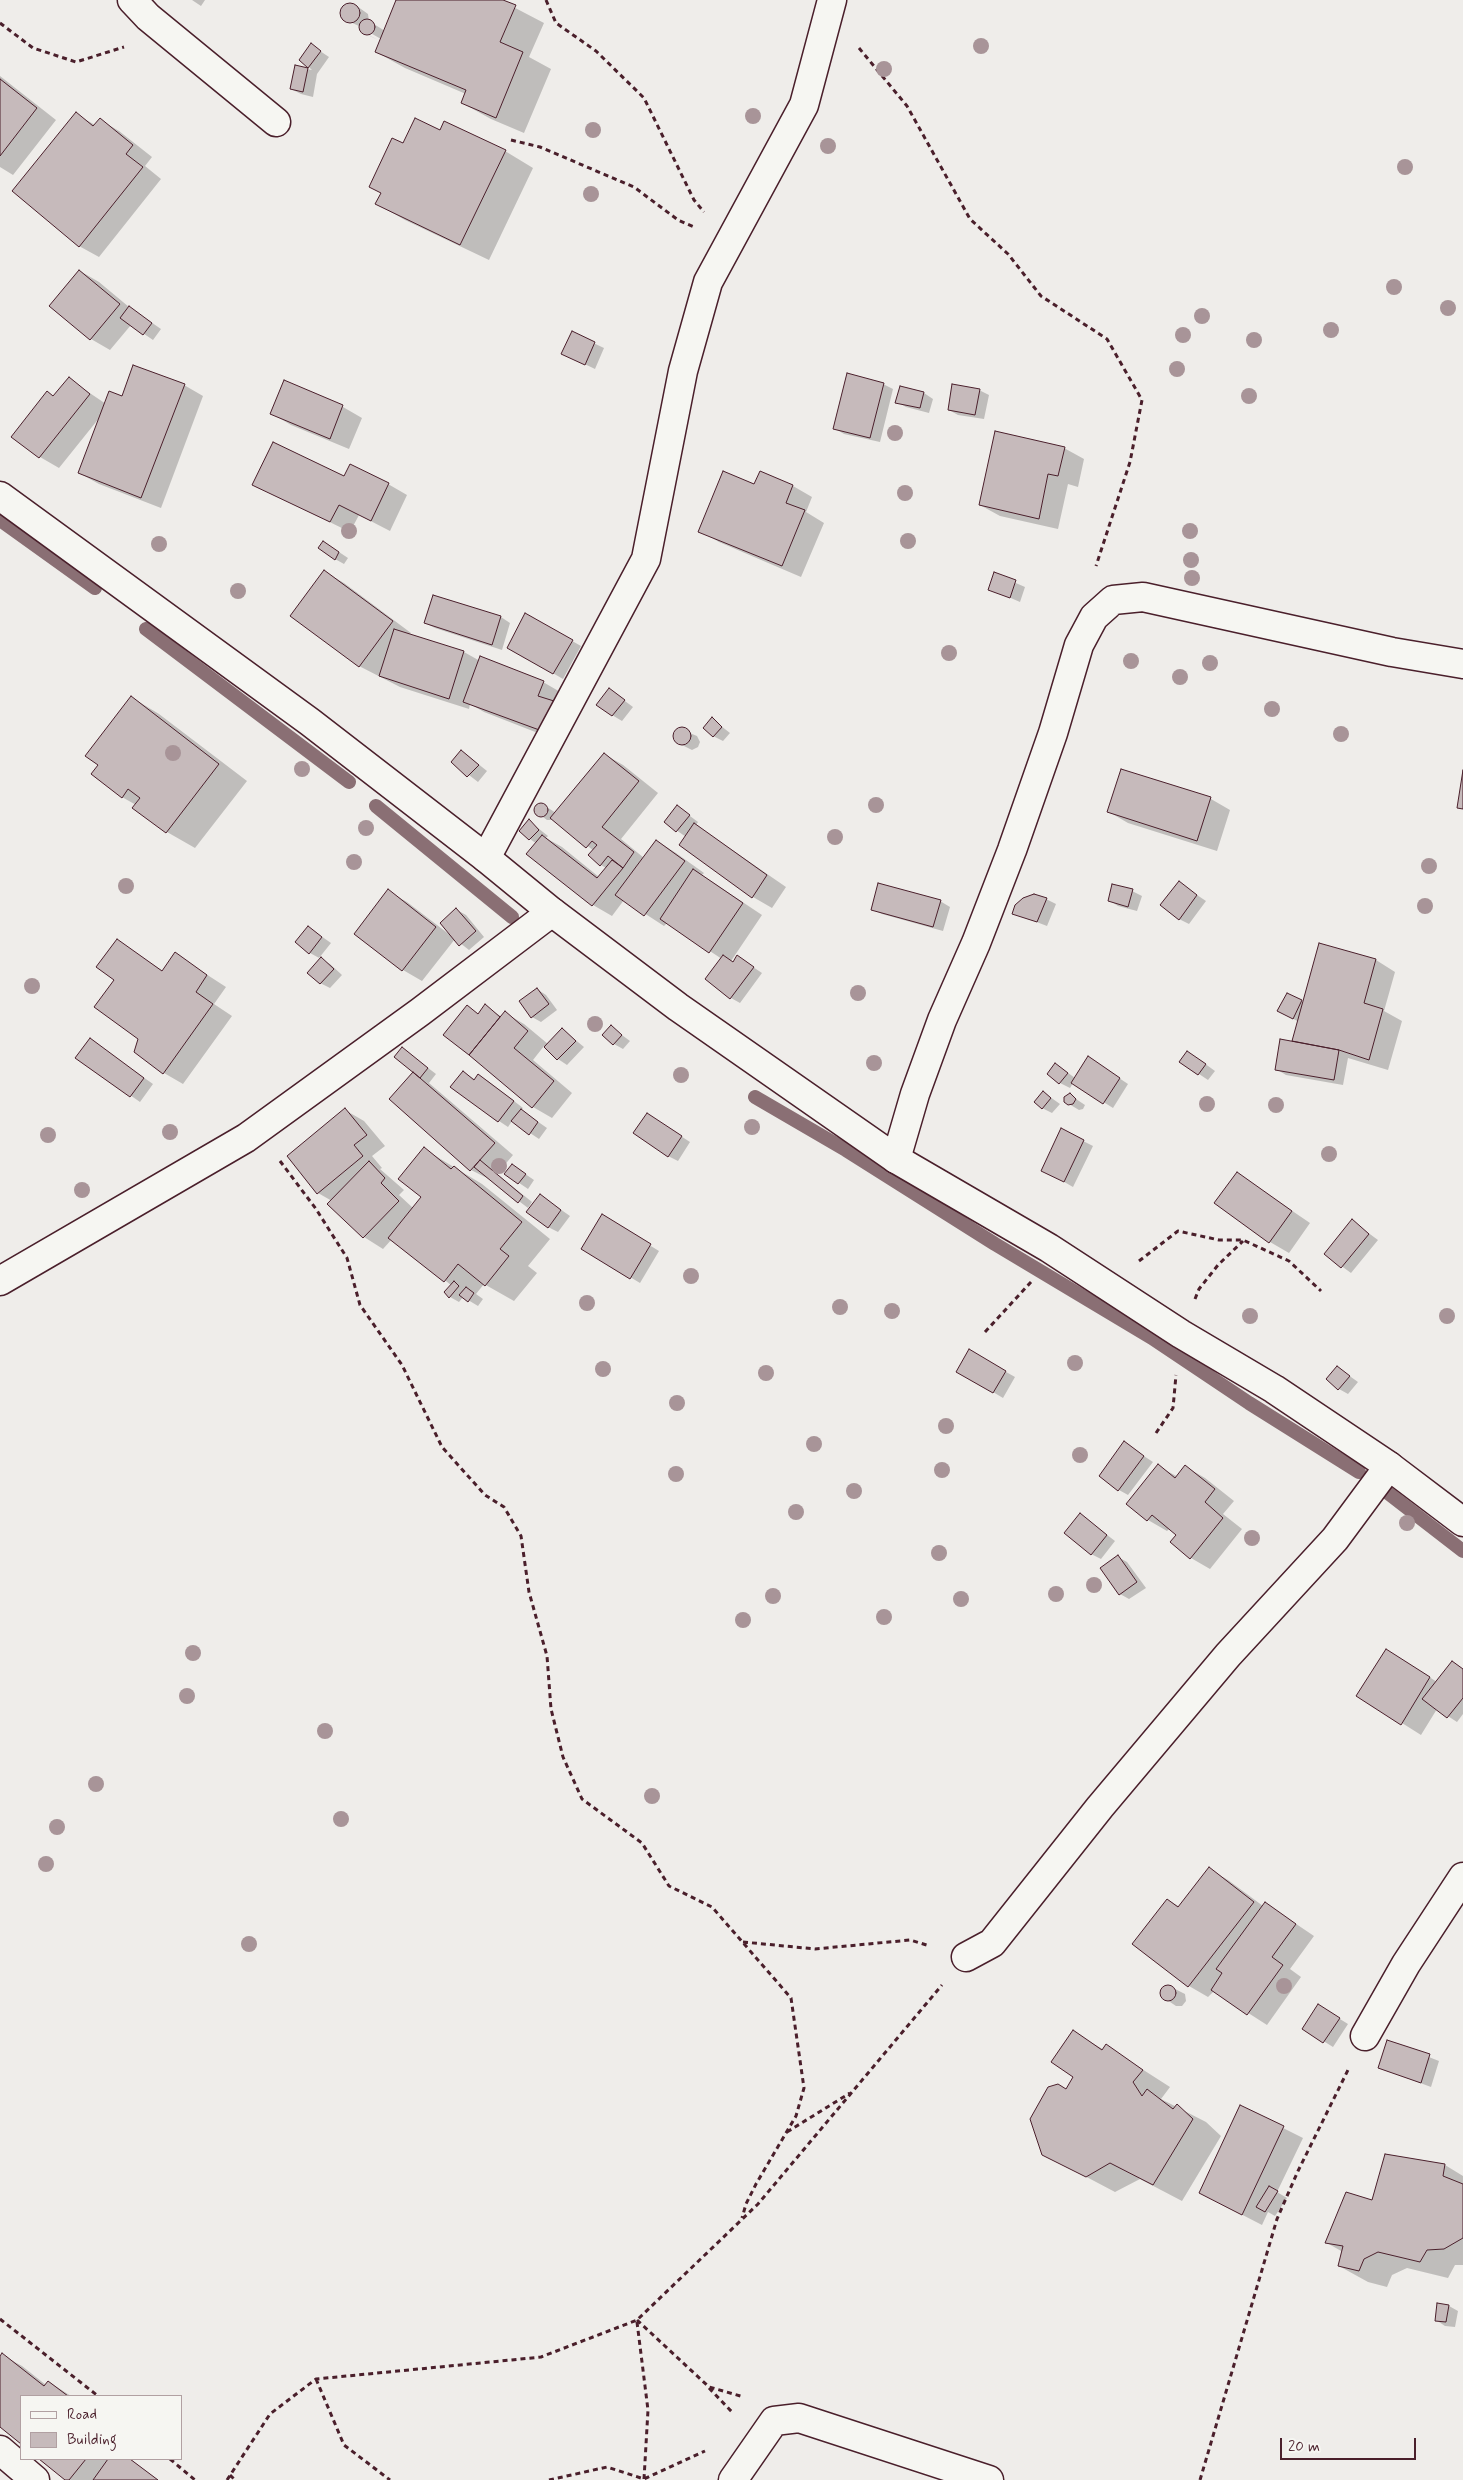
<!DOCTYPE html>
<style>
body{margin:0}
#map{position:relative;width:1463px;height:2480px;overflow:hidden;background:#efedea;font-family:Mynerve,sans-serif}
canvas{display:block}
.legend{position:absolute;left:20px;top:2395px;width:162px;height:65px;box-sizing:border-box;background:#f6f6f2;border:1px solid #b1a0a2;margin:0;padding:6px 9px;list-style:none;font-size:15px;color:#4a1f2b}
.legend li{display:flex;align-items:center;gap:10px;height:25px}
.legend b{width:25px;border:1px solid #b1a0a2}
.scale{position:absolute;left:1280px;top:2438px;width:136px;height:22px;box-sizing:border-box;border:2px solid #4a1f2b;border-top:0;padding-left:6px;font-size:15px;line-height:18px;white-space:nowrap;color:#4a1f2b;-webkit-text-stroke:4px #f6f6f2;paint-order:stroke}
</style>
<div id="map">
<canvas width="1463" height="2480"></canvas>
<ul class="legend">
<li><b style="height:6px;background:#f6f6f2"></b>Road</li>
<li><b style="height:14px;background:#c6babb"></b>Building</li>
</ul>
<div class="scale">20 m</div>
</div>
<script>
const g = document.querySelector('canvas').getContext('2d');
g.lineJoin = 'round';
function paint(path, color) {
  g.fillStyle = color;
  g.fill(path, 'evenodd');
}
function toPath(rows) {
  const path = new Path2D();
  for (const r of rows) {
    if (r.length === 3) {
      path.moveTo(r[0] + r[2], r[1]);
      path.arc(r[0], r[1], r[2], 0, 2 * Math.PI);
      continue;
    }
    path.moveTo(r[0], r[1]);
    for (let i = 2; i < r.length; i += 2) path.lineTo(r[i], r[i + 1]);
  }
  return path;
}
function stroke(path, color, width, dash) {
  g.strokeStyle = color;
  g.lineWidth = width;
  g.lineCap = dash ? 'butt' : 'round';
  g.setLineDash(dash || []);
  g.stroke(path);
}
const shadow = toPath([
 [192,0,205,0,201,6],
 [398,0,500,0,544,23,529,57,551,69,524,133,491,119,462,103,466,94,405,68,376,52,381,39,367,31,365,33,378,40,366,34,361,31,361,27,346,20,342,15,343,8,348,4,354,4,368,14,369,21,385,31],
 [311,45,329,57,317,74,313,97,301,94,291,89,296,67,312,70,301,60],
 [0,76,56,120,13,175,0,167],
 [76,114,95,125,100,120,119,131,152,157,145,166,161,179,99,257,79,246],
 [441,131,505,151,533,168,489,260,405,220,377,204,404,145],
 [80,271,99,282,129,307,161,329,153,340,131,325,110,350,91,339],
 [572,333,604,348,595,369,572,358],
 [69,379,106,404,123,397,184,385,203,396,161,508,99,484,79,473,100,417,59,468,40,457,13,436,47,392,54,397],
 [285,382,343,407,362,418,349,449,291,425,271,413],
 [883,384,893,389,880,442,844,434,834,428],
 [979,390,989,395,984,419,958,415,949,410],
 [924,393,933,399,929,413,906,407,897,402],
 [1064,448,1084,459,1078,487,1068,484,1058,529,1000,516,980,505],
 [760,472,793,486,812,497,806,512,824,523,801,577,719,542,700,531,755,485],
 [345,478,388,484,407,495,390,531,359,515,350,532,254,485],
 [333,548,348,558,344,564,335,559],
 [325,572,344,583,411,633,409,635,464,652,480,661,543,682,562,693,561,742,484,712,470,704,469,709,400,687,359,666],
 [995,574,1025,587,1020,602,990,589],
 [434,596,501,617,510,623,502,650,435,628,425,623],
 [526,615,581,646,563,679,508,647],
 [610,690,633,707,622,721,612,715],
 [131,697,159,714,247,781,195,848,167,832,136,805,122,797,99,765],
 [712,719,730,733,723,741,713,736],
 [680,729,697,736,700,742,698,747,692,750,676,742,674,737,675,733],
 [462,751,487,771,478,782,452,762],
 [604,754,623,765,658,793,621,839,644,858,657,841,676,853,704,873,702,875,762,915,731,961,734,963,738,957,762,973,740,1003,731,998,722,959,667,923,664,926,624,900,612,916,593,905,537,844,530,839,529,821,548,836,546,838,562,847,599,877,606,868,601,865,594,851,555,820,547,820,535,811,537,805,542,804,556,813],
 [1121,770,1211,799,1230,810,1217,851,1128,823,1109,812],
 [678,807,698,822,696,825,786,887,772,908,753,897,680,845,686,837,665,822],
 [1179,883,1206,901,1189,924,1179,919],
 [388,891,407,902,450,935,457,910,466,915,484,937,469,950,455,939,422,981,403,970,355,933],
 [1132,891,1142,896,1137,911,1118,906,1109,900],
 [1046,899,1056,904,1047,926,1013,913],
 [940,901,950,907,943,931,882,914,872,909],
 [308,927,331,943,319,958,330,964,342,975,330,988,320,983,321,959,310,953],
 [117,941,163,971,175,954,226,987,214,1004,232,1016,183,1084,164,1073,140,1038,116,979],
 [1320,945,1376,960,1395,972,1384,1011,1402,1021,1388,1070,1348,1058,1343,1085,1286,1075,1276,1069,1299,1043,1294,1040,1299,1022,1288,1016,1287,994,1304,1003],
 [537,989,546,995,557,1010,541,1022,532,1017],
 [485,1006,502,1017,505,1013,524,1024,548,1044,562,1029,584,1047,567,1065,558,1059,544,1046,533,1060,572,1093,552,1118,533,1107,445,1035,468,1007,479,1014],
 [611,1027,630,1041,623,1049,614,1044],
 [90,1040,153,1084,140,1102,77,1058],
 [402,1048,436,1074,429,1083,513,1155,497,1174,532,1202,528,1208,491,1180,471,1170,391,1099,415,1072],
 [1197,1058,1215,1071,1208,1080,1181,1062],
 [1098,1064,1128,1084,1113,1108,1073,1083,1070,1088,1060,1083,1064,1070,1075,1078],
 [463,1072,476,1080,479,1076,488,1081,523,1108,521,1110,547,1128,539,1139,512,1121,508,1127,499,1121,452,1087],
 [1043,1092,1060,1104,1052,1113,1042,1108],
 [1070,1095,1085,1105,1083,1109,1079,1110,1069,1104],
 [345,1110,364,1121,385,1146,372,1156,382,1168,380,1169,404,1190,399,1195,413,1208,423,1197,424,1149,482,1184,550,1239,528,1266,537,1273,514,1301,484,1284,476,1294,483,1299,478,1306,463,1297,459,1302,450,1297,451,1285,392,1239,383,1249,364,1237,329,1204,332,1201,318,1193],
 [656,1120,690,1142,678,1161,668,1156],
 [1061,1130,1093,1146,1073,1187,1052,1175],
 [512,1165,534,1180,528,1189,506,1174],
 [1238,1174,1310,1223,1289,1253,1270,1242],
 [540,1195,570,1216,558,1232,548,1227],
 [602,1216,659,1251,640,1283,582,1248],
 [1352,1221,1378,1240,1351,1273,1325,1254],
 [969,1351,1015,1377,1003,1398,958,1371],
 [1337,1367,1358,1382,1348,1394,1339,1389],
 [1124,1443,1153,1462,1128,1495,1119,1490],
 [1158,1466,1178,1477,1186,1467,1205,1478,1234,1501,1223,1514,1242,1529,1210,1569,1191,1558,1178,1535,1170,1528,1167,1531,1148,1520,1128,1504],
 [1081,1515,1115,1541,1101,1559,1091,1554],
 [1118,1557,1127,1562,1146,1588,1129,1599,1120,1594],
 [1406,1662,1437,1682,1452,1662,1463,1669,1463,1714,1457,1722,1437,1709,1421,1735,1402,1723],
 [1209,1869,1228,1880,1263,1906,1265,1903,1314,1936,1290,1969,1301,1977,1267,2025,1214,1991,1208,1997,1189,1986,1134,1943,1168,1900,1180,1907],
 [1164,1987,1175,1989,1185,1994,1186,2001,1182,2006,1176,2006,1161,1996,1161,1991],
 [1327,2011,1348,2024,1333,2047,1304,2029],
 [1074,2032,1104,2050,1106,2046,1170,2087,1161,2099,1206,2122,1221,2136,1182,2201,1140,2179,1115,2192,1043,2154,1067,2090,1075,2077],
 [1388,2041,1439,2061,1431,2087,1380,2068],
 [1241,2107,1303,2138,1277,2192,1287,2198,1275,2216,1268,2212,1262,2225,1200,2193],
 [1445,2165,1463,2176,1463,2265,1455,2265,1448,2278,1407,2268,1392,2275,1387,2287,1368,2282,1339,2266,1343,2252,1327,2243,1373,2202],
 [1438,2304,1449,2306,1458,2311,1455,2327,1445,2326,1436,2320],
 [2,2355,22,2366,46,2385,49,2382,71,2396,21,2396,21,2443,0,2425,0,2358],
 [41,2459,130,2459,158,2480,67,2480]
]);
const stream = toPath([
 [0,520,95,588],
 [146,629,349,782],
 [376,806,512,917],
 [755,1097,846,1150,995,1244,1152,1338,1249,1403,1359,1472],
 [1388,1493,1463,1551]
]);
const building = toPath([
 [396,0,503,0,516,5,500,42,523,52,496,118,461,103,466,90,375,52,396,0],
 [350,13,10],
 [367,27,8],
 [311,43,321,51,308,68,299,60,311,43],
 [295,65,308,68,303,92,290,89,295,65],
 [0,79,37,108,0,156,0,79],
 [76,112,93,126,100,118,133,145,126,154,143,167,79,247,12,191,76,112],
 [415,118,440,130,444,121,506,150,460,245,375,204,381,193,369,187,392,138,403,143,415,118],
 [79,270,120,304,90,340,49,306,79,270],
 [129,306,152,323,143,335,120,318,129,306],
 [572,331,595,342,585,365,561,354,572,331],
 [133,365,185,384,141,498,78,473,109,391,122,396,133,365],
 [847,373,884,383,870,438,833,429,847,373],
 [69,377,90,394,39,458,11,437,47,391,53,396,69,377],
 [284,380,343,405,330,439,270,414,284,380],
 [952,384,980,389,975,415,948,410,952,384],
 [900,386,924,392,920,408,895,403,900,386],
 [995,431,1065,447,1058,476,1048,474,1039,519,979,505,995,431],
 [273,442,344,476,350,464,389,483,371,521,339,505,330,522,252,485,273,442],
 [723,471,754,484,760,471,793,485,786,503,805,510,782,566,698,532,723,471],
 [323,541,339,552,335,560,318,548,323,541],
 [324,570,393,621,359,667,290,616,324,570],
 [994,572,1016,580,1010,598,988,590,994,572],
 [433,595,501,616,492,645,424,623,433,595],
 [525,613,573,640,553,674,507,648,525,613],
 [394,629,464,651,449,699,379,676,394,629],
 [480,656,544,681,538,696,554,701,542,731,463,702,480,656],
 [609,688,625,700,612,716,596,705,609,688],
 [131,696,219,764,166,833,132,808,140,798,128,789,122,798,91,774,98,765,85,756,131,696],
 [712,717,722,727,713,737,703,728,712,717],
 [682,736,9],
 [461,750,479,765,467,777,451,762,461,750],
 [604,753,639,781,602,827,634,852,623,868,608,856,600,866,588,855,597,845,592,841,586,848,550,818,604,753],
 [1121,769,1211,797,1197,841,1107,812,1121,769],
 [1463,770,1463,809,1457,808,1463,770],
 [541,810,7],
 [677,805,690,815,676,832,664,822,677,805],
 [529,819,539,830,529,840,519,831,529,819],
 [694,823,767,875,752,898,679,845,694,823],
 [542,835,597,878,612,860,623,868,592,906,526,854,542,835],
 [656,840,685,861,644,916,615,895,656,840],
 [693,869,743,903,709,953,660,919,693,869],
 [1179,881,1197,895,1179,920,1160,905,1179,881],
 [878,883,941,900,933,927,871,910,878,883],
 [1112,884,1133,889,1128,907,1108,901,1112,884],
 [388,889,436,927,402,971,354,934,388,889],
 [1034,894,1047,898,1037,922,1012,914,1015,905,1023,898,1034,894],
 [456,908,476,931,459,946,440,923,456,908],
 [308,926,322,937,309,954,295,942,308,926],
 [117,939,162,971,175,952,207,975,196,992,213,1004,163,1074,134,1052,138,1039,94,1007,114,980,96,967,117,939],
 [1319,943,1376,959,1364,1003,1383,1009,1369,1060,1339,1050,1292,1041,1319,943],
 [723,955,733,962,737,955,754,967,730,999,705,979,723,955],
 [321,957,334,969,320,984,307,973,321,957],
 [537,988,549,1004,531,1018,519,1001,537,988],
 [1287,993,1302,1000,1293,1019,1277,1011,1287,993],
 [485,1004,500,1017,469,1055,443,1035,467,1005,478,1014,485,1004],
 [505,1011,528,1031,514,1048,554,1081,532,1108,469,1055,505,1011],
 [611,1025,622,1035,613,1045,602,1035,611,1025],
 [562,1028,576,1041,557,1060,544,1047,562,1028],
 [90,1038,144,1078,130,1097,75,1058,90,1038],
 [1280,1039,1339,1050,1334,1080,1275,1070,1280,1039],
 [402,1047,428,1068,420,1078,394,1057,402,1047],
 [1187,1051,1206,1064,1198,1075,1179,1062,1187,1051],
 [1088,1056,1120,1078,1103,1104,1071,1083,1088,1056],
 [1055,1063,1068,1073,1059,1084,1047,1074,1055,1063],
 [463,1071,474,1080,478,1074,514,1101,498,1122,450,1087,463,1071],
 [413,1072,495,1143,470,1171,389,1099,413,1072],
 [1043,1091,1051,1098,1042,1109,1034,1102,1043,1091],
 [1070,1093,1076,1099,1073,1104,1068,1105,1064,1102,1064,1097,1070,1093],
 [345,1108,367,1135,354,1145,363,1156,317,1194,287,1156,345,1108],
 [521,1109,538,1122,529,1135,511,1121,521,1109],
 [647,1113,682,1136,668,1157,633,1133,647,1113],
 [1061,1128,1084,1140,1064,1182,1041,1171,1061,1128],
 [424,1147,451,1169,454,1166,522,1222,500,1249,509,1256,485,1286,458,1264,444,1282,388,1238,421,1197,398,1179,424,1147],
 [480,1160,523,1196,518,1203,474,1167,480,1160],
 [369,1161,385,1178,381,1183,399,1201,363,1238,327,1204,369,1161],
 [512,1164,526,1174,518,1184,504,1174,512,1164],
 [1237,1172,1292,1211,1269,1243,1214,1203,1237,1172],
 [540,1194,561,1210,548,1228,526,1212,540,1194],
 [602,1214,651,1244,630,1279,581,1249,602,1214],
 [1352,1219,1369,1234,1341,1268,1324,1254,1352,1219],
 [454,1281,459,1286,449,1298,444,1292,454,1281],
 [466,1287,474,1293,468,1302,459,1295,466,1287],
 [969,1349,1006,1371,993,1393,956,1372,969,1349],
 [1337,1366,1350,1376,1338,1390,1326,1379,1337,1366],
 [1124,1441,1144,1456,1118,1491,1099,1476,1124,1441],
 [1158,1464,1175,1478,1185,1465,1215,1489,1205,1502,1223,1518,1190,1559,1170,1542,1176,1535,1152,1515,1147,1521,1126,1504,1158,1464],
 [1080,1513,1107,1535,1091,1555,1064,1533,1080,1513],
 [1118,1555,1137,1582,1119,1595,1100,1568,1118,1555],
 [1386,1649,1430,1677,1401,1725,1356,1696,1386,1649],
 [1452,1661,1463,1669,1463,1698,1447,1718,1422,1699,1452,1661],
 [1209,1867,1254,1902,1188,1987,1132,1944,1167,1899,1178,1907,1209,1867],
 [1265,1902,1296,1924,1272,1957,1283,1965,1247,2015,1211,1990,1222,1973,1216,1969,1265,1902],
 [1168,1993,8],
 [1318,2004,1340,2018,1323,2043,1302,2029,1318,2004],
 [1073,2030,1102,2050,1106,2044,1143,2070,1133,2082,1142,2096,1147,2089,1173,2109,1177,2104,1193,2119,1153,2185,1110,2163,1086,2177,1042,2155,1030,2119,1048,2087,1058,2084,1066,2089,1073,2077,1051,2062,1073,2030],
 [1387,2040,1430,2054,1421,2083,1378,2068,1387,2040],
 [1240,2105,1284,2126,1242,2215,1199,2193,1240,2105],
 [1385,2154,1445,2164,1443,2176,1463,2184,1463,2238,1444,2249,1427,2250,1420,2262,1378,2252,1364,2259,1359,2271,1338,2266,1343,2246,1325,2243,1346,2192,1372,2200,1385,2154],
 [1269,2186,1278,2191,1265,2212,1256,2207,1269,2186],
 [1437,2303,1449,2305,1446,2322,1435,2321,1437,2303],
 [2,2353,44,2386,48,2381,68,2396,21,2396,21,2444,0,2427,0,2356,2,2353],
 [39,2459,86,2459,69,2480,65,2480,39,2459],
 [108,2459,130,2459,158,2480,93,2480,108,2459]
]);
const path = toPath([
 [546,0,556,23,596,51,644,98,694,200,704,212],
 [0,23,33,48,76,62,124,47],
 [859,48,907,106,970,219,1008,254,1041,296,1107,339,1142,400,1130,462,1096,566],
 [511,140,540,147,634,187,678,220,694,227],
 [280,1161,316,1209,347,1258,360,1305,402,1365,442,1447,485,1495,504,1507,521,1536,529,1592,547,1656,551,1709,563,1757,582,1799,642,1843,669,1886,712,1907,791,1998,804,2088,796,2116,756,2184,746,2204,742,2218],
 [1139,1261,1178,1231,1219,1240,1243,1240,1289,1261,1321,1291],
 [1195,1299,1199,1289,1218,1265,1243,1241],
 [985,1332,1031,1282],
 [1156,1433,1173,1408,1176,1375],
 [743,1942,815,1949,910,1940,930,1946],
 [787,2132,850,2093],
 [0,2319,98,2396],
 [637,2320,709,2387,744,2397],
 [637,2322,648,2410,644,2479],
 [316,2379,344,2445,390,2480],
 [709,2388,732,2412],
 [170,2459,195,2480],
 [230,2475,235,2480],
 [227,2480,270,2414,316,2379,541,2357,637,2320,758,2204,942,1985],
 [549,2480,607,2467,644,2479,705,2451],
 [1200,2480,1277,2219,1298,2171,1348,2070]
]);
const minor = toPath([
 [132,0,148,17,276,122],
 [486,858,646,559,683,371,708,282,804,105,832,0],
 [896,1159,915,1094,942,1020,976,943,1012,850,1053,733,1079,645,1094,617,1113,600,1143,597,1392,652,1463,664],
 [0,1281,246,1138,420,1012,552,912],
 [966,1957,992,1943,1100,1807,1228,1655,1335,1539,1389,1466],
 [1365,2036,1406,1964,1463,1877],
 [0,2450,35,2480],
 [733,2480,774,2421,799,2418,989,2480]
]);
const tertiary = toPath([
 [0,496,310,722,486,858,552,912,678,1007,896,1159,1049,1248,1181,1334,1274,1389,1389,1466,1463,1522]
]);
const trees = [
 [981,46],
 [884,69],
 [753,116],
 [593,130],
 [828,146],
 [1405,167],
 [591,194],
 [1394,287],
 [1448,308],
 [1202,316],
 [1331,330],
 [1183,335],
 [1254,340],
 [1177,369],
 [1249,396],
 [895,433],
 [905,493],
 [349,531],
 [1190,531],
 [908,541],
 [159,544],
 [1191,560],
 [1192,578],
 [238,591],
 [949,653],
 [1131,661],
 [1210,663],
 [1180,677],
 [1272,709],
 [1341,734],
 [173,753],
 [302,769],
 [876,805],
 [366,828],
 [835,837],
 [354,862],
 [1429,866],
 [126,886],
 [1425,906],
 [32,986],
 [858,993],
 [595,1024],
 [874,1063],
 [681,1075],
 [1207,1104],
 [1276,1105],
 [752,1127],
 [170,1132],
 [48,1135],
 [1329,1154],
 [499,1166],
 [82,1190],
 [691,1276],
 [587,1303],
 [840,1307],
 [892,1311],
 [1250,1316],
 [1447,1316],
 [1075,1363],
 [603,1369],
 [766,1373],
 [677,1403],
 [946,1426],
 [814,1444],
 [1080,1455],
 [942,1470],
 [676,1474],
 [854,1491],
 [796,1512],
 [1407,1523],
 [1252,1538],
 [939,1553],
 [1094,1585],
 [1056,1594],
 [773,1596],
 [961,1599],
 [884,1617],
 [743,1620],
 [193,1653],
 [187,1696],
 [325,1731],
 [96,1784],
 [652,1796],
 [341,1819],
 [57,1827],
 [46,1864],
 [249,1944],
 [1284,1986]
];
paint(shadow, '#0003');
stroke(stream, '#8a6f74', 14);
paint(building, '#c6babb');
stroke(building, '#4a1f2b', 1);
stroke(minor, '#4a1f2b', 31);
stroke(tertiary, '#4a1f2b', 31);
stroke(path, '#4a1f2b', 3, [5, 4]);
stroke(minor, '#f6f6f2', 28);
stroke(tertiary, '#f6f6f2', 28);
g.fillStyle = '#a89498';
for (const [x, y] of trees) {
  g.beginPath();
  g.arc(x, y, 8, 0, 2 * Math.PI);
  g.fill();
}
</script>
